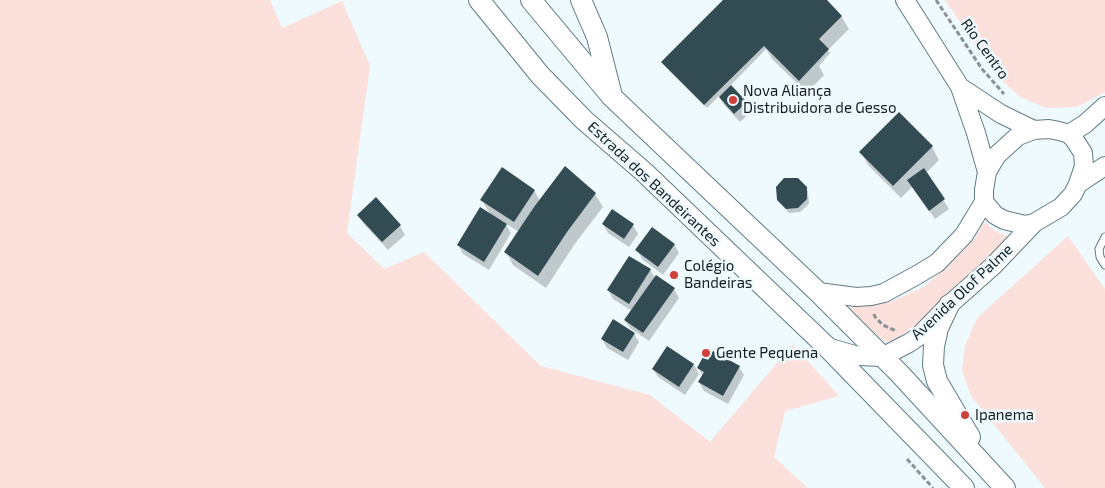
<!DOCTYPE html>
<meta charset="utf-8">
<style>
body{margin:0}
canvas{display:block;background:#effafe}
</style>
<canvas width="1105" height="488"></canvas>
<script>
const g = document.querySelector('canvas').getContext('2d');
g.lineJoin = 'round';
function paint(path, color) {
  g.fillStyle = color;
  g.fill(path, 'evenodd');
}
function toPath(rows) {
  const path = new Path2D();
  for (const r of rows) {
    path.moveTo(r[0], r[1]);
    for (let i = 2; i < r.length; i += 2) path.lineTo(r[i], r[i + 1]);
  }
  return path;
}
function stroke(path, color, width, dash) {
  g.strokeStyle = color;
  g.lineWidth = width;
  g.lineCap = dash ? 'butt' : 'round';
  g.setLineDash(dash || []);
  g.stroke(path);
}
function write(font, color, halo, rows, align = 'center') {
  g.font = font + ' "Exo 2",sans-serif';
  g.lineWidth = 5;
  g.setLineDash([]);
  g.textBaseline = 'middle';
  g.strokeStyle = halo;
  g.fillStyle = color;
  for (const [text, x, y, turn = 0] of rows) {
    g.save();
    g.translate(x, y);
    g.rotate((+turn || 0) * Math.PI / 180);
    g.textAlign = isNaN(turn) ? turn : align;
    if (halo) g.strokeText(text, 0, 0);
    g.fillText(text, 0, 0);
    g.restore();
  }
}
const green = toPath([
 [0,0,270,0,282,28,342,1,370,66,347,233,384,269,424,252,541,366,650,395,710,442,793,344,839,396,785,411,774,457,808,488,0,488],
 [945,0,1105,0,1105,92,1077,107,1046,108,1020,97,995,74],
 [984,222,995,231,1009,237,923,319,898,338,891,341,885,342,847,308,893,301,924,287,961,253,975,238],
 [1068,236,1105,289,1105,488,1045,488,971,396,962,371,965,345,978,317]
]);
const shadow = toPath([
 [725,0,825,0,841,16,849,29,828,50,830,53,819,66,824,75,807,93,772,59,766,49,730,86,746,103,751,112,740,122,725,106,719,96,707,108,665,66],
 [932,147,939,160,926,173,949,209,935,219,913,186,901,198,868,165,861,152],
 [565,168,595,194,603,207,574,245,546,288,513,265,506,252,519,232,505,223,511,233,489,270,463,254,458,245,491,216,482,200,534,190,540,201],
 [806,188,808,192,809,204,800,212,789,213,778,200],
 [376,199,400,226,405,235,388,250,363,223,358,215],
 [603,224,633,225,638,234,629,247,608,233],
 [674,244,679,253,663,275,642,259,637,250],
 [650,270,655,278,656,276,674,289,679,298,649,341,630,328,625,320,632,311,613,299,608,290],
 [634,334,639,342,628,360,607,348,602,339],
 [667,347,694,365,699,374,685,395,658,377,653,369],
 [739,367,744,375,728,404,704,391,699,382,703,376,698,368]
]);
const building = toPath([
 [723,0,827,0,842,16,819,39,829,49,799,81,764,46,704,105,661,62],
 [731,85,747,102,734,114,719,97],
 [899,112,933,146,893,186,859,152],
 [565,166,596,193,567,232,538,276,504,252,534,207],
 [502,167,535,190,514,222,480,200],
 [924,168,945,199,929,211,907,180],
 [784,178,798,178,807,187,807,199,798,208,786,209,777,200,776,187],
 [376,197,401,225,382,242,357,215],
 [480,207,507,224,484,262,457,245],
 [612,209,634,224,624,239,602,224],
 [652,227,675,244,658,267,635,250],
 [629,256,651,269,629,304,607,290],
 [656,275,675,288,643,333,624,320],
 [613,319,635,333,623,352,601,339],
 [667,346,694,364,679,387,652,369],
 [713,351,740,366,723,396,698,382,704,372,697,368,703,357,708,360]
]);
const path = toPath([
 [936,0,982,69,1004,94],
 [874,314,875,317,883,325,896,331],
 [907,459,933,488]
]);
const service = toPath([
 [1105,237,1099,249,1100,257,1105,265]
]);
const tertiary = toPath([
 [905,0,960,87,976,133,987,172],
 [960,87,1001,114,1034,130],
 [1049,129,1059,131,1069,134,1074,139,1083,153,1084,166,1078,184,1073,194,1061,207,1034,223,1025,225,1004,220,995,215,984,202,984,190,987,172,997,155,1018,136,1034,130,1049,129],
 [1069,134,1085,124,1105,106],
 [1078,184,1105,166],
 [818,292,856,297,871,296,884,293,917,275,937,263,964,235,984,202],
 [827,347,858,356,882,357,909,343,918,337,949,305,993,266,1034,223]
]);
const secondary = toPath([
 [479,0,540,75,584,120,644,172,827,347,964,488],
 [531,0,612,97,818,292,899,373,1005,488],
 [581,0,597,37,611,92],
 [949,305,938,328,934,346,933,365,937,381,970,437]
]);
const markers = [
 [733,100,5,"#d0413b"],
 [674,275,5,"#d0413b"],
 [706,353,5,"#d0413b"],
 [965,415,5,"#d0413b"]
];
const streetNames = [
 ["Rio Centro",985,49,54],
 ["Estrada dos Bandeirantes",654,184,43],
 ["Avenida Olof Palme",962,292,-43]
];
const poiNames = [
 ["Nova Aliança",743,91],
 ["Distribuidora de Gesso",743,108],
 ["Colégio",684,266],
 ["Bandeiras",684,283],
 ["Gente Pequena",716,353],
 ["Ipanema",975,415]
];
paint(green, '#fbe0dc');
paint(shadow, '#0003');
paint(building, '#334b53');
stroke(service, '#627c84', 9);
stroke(tertiary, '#627c84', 20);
stroke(secondary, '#627c84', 22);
stroke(path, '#889397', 3, [5, 2.5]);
stroke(service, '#fff', 7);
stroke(tertiary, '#fff', 18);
stroke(secondary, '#fff', 20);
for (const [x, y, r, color] of markers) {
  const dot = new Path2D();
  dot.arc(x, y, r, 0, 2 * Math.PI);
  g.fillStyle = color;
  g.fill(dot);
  stroke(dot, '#effafe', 2);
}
write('15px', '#141e22', '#effafe', streetNames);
write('15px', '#141e22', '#effafe', poiNames, 'left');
</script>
